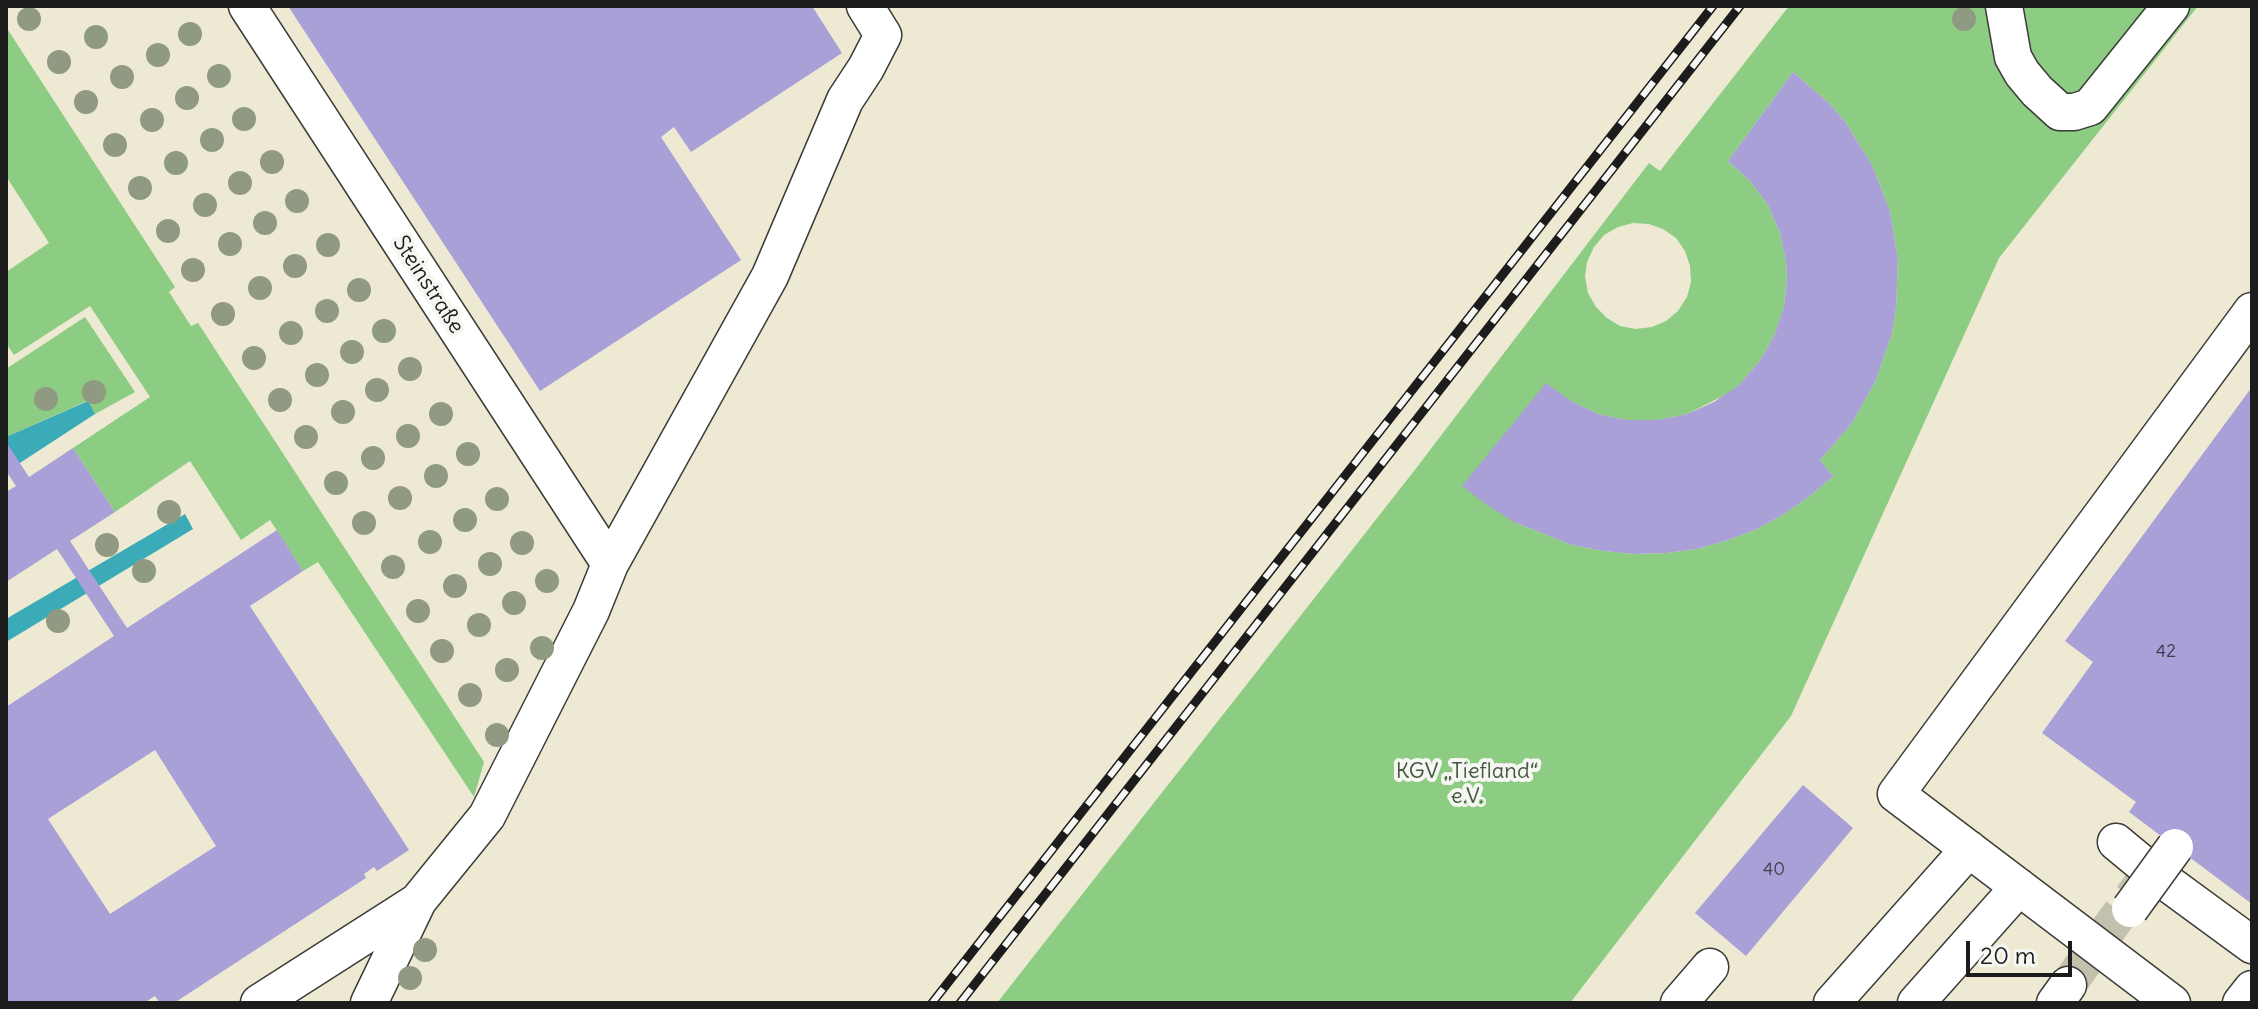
<!DOCTYPE html>
<meta charset="utf-8">
<style>
body{margin:0}
#map{position:relative;width:2258px;height:1009px;overflow:hidden;background:#ede9d2;font-family:Delius,sans-serif}
canvas{display:block}
.frame{position:absolute;inset:0;border:8px solid #1c1c1c;pointer-events:none}
.scale{position:absolute;left:1966px;top:941px;width:106px;height:36px;box-sizing:border-box;border:4px solid #1c1c1c;border-top:0;padding-left:10px;font-size:24px;line-height:28px;white-space:nowrap;color:#1c1c1c;-webkit-text-stroke:6px #f6f6f2;paint-order:stroke}
</style>
<div id="map">
<canvas width="2258" height="1009"></canvas>
<div class="frame"></div>
<div class="scale">20 m</div>
</div>
<script>
const g = document.querySelector('canvas').getContext('2d');
g.lineJoin = 'round';
function paint(path, color) {
  g.fillStyle = color;
  g.fill(path, 'evenodd');
}
function toPath(rows) {
  const path = new Path2D();
  for (const r of rows) {
    path.moveTo(r[0], r[1]);
    for (let i = 2; i < r.length; i += 2) path.lineTo(r[i], r[i + 1]);
  }
  return path;
}
function stroke(path, color, width, dash) {
  g.strokeStyle = color;
  g.lineWidth = width;
  g.lineCap = dash ? 'butt' : 'round';
  g.setLineDash(dash || []);
  g.stroke(path);
}
function write(font, color, halo, rows, align = 'center') {
  g.font = font + ' Delius,sans-serif';
  g.lineWidth = 8;
  g.setLineDash([]);
  g.textBaseline = 'middle';
  g.strokeStyle = halo;
  g.fillStyle = color;
  for (const [text, x, y, turn = 0] of rows) {
    g.save();
    g.translate(x, y);
    g.rotate((+turn || 0) * Math.PI / 180);
    g.textAlign = isNaN(turn) ? turn : align;
    if (halo) g.strokeText(text, 0, 0);
    g.fillText(text, 0, 0);
    g.restore();
  }
}
const green = toPath([
 [1789,6,2198,6,1999,258,1791,716,1570,1003,997,1003,1414,471,1649,163,1660,171],
 [1793,72,1830,104,1846,123,1872,165,1890,211,1898,260,1896,309,1892,333,1876,380,1852,423,1820,460,1833,476,1810,496,1784,514,1757,529,1728,540,1697,549,1666,553,1635,554,1604,551,1572,545,1514,522,1571,401,1598,414,1627,420,1658,420,1687,414,1727,394,1739,385,1759,362,1774,336,1784,307,1787,278,1786,263,1780,233,1768,205,1750,181,1728,161],
 [1633,223,1649,224,1663,229,1676,238,1685,251,1690,266,1691,282,1687,297,1678,311,1666,321,1652,327,1636,329,1620,326,1607,318,1596,307,1588,293,1585,277,1587,262,1594,247,1604,235,1618,227],
 [6,27,175,287,169,292,191,326,198,323,484,762,474,797,318,562,303,571,270,520,241,540,190,461,115,512,73,448,150,397,90,306,14,355,6,343,6,272,49,243,6,176],
 [85,317,135,392,95,414,87,401,6,437,6,369]
]);
const water = toPath([
 [88,401,95,414,6,472,6,437],
 [185,514,193,529,6,642,6,619]
]);
const building = toPath([
 [288,6,812,6,842,53,691,152,674,127,661,137,741,260,540,391],
 [1793,72,1830,104,1846,123,1872,165,1890,211,1898,260,1896,309,1892,333,1876,380,1852,423,1820,460,1833,476,1810,496,1784,514,1757,529,1728,540,1697,549,1666,553,1634,554,1604,551,1572,545,1514,522,1487,505,1462,486,1546,383,1571,401,1598,414,1627,420,1658,420,1687,414,1714,402,1739,385,1759,362,1774,336,1784,307,1787,278,1786,263,1780,233,1768,205,1750,181,1728,161],
 [2252,387,2252,904,2129,812,2136,802,2042,733,2093,662,2065,641],
 [6,442,29,477,73,448,115,512,70,541,127,628,277,530,303,571,250,606,409,850,377,871,374,867,364,874,366,878,174,1003,160,1003,155,996,144,1003,6,1003,6,707,114,636,57,549,6,582,6,492,16,486,6,471],
 [155,750,216,846,110,914,48,819],
 [1803,785,1853,828,1746,956,1695,913]
]);
const minorTunnel = toPath([
 [2068,985,2145,879]
]);
const minor = toPath([
 [247,6,610,564],
 [2004,6,2013,57,2022,73,2037,91,2060,112,2074,112,2090,107,2171,6],
 [2116,842,2151,871,2252,945],
 [259,1003,417,902],
 [369,1003,418,901,487,816,591,611,610,564,770,276,845,100,866,68,883,35,865,6],
 [1679,1003,1710,967],
 [1832,1003,1969,849],
 [1916,1003,2019,887],
 [2055,1003,2068,985],
 [2172,1003,1896,794,2252,311],
 [2241,1003,2252,989]
]);
const rail = toPath([
 [932,1003,1713,6],
 [960,1003,1740,6]
]);
const minorBridge = toPath([
 [2130,909,2175,847]
]);
const trees = [
 [29,19],
 [1964,19],
 [190,34],
 [96,37],
 [158,55],
 [59,62],
 [219,76],
 [122,77],
 [187,98],
 [86,102],
 [244,119],
 [152,120],
 [212,140],
 [115,145],
 [272,162],
 [176,163],
 [240,183],
 [140,188],
 [297,201],
 [205,205],
 [265,223],
 [168,231],
 [230,244],
 [328,245],
 [295,266],
 [193,270],
 [260,288],
 [359,290],
 [327,311],
 [223,314],
 [384,331],
 [291,333],
 [352,352],
 [254,358],
 [410,369],
 [317,375],
 [377,390],
 [94,392],
 [46,399],
 [280,400],
 [343,412],
 [441,414],
 [408,436],
 [306,437],
 [468,454],
 [373,458],
 [436,476],
 [336,483],
 [400,498],
 [497,499],
 [169,512],
 [465,520],
 [364,523],
 [430,542],
 [522,543],
 [107,545],
 [490,564],
 [393,567],
 [144,571],
 [547,581],
 [455,586],
 [514,603],
 [418,611],
 [58,621],
 [479,625],
 [542,648],
 [442,651],
 [507,670],
 [470,695],
 [497,735],
 [425,950],
 [410,978]
];
const numberNames = [
 ["42",2166,652],
 ["40",1774,870]
];
const streetNames = [
 ["Steinstraße",428,285,57]
];
const parkNames = [
 ["KGV „Tiefland“",1467,772],
 ["e.V.",1467,797]
];
paint(green, '#8ccc83');
paint(water, '#3babb7');
paint(building, '#a8a0d7');
stroke(minorTunnel, '#c3c0ae', 36, [36, 18]);
stroke(minor, '#3b3b37', 39);
stroke(minor, '#fff', 36);
stroke(rail, '#1c1c1c', 9);
stroke(rail, '#f6f6f2', 6, [18]);
stroke(minorBridge, '#3b3b37', 39, []);
stroke(minorBridge, '#fff', 36);
g.fillStyle = '#909a82';
for (const [x, y] of trees) {
  g.beginPath();
  g.arc(x, y, 12, 0, 2 * Math.PI);
  g.fill();
}
write('18px', '#3f3d4b', null, numberNames);
write('22px', '#1c1c1c', '#f6f6f2', streetNames);
write('22px', '#435a40', '#f6f6f2', parkNames);
</script>
